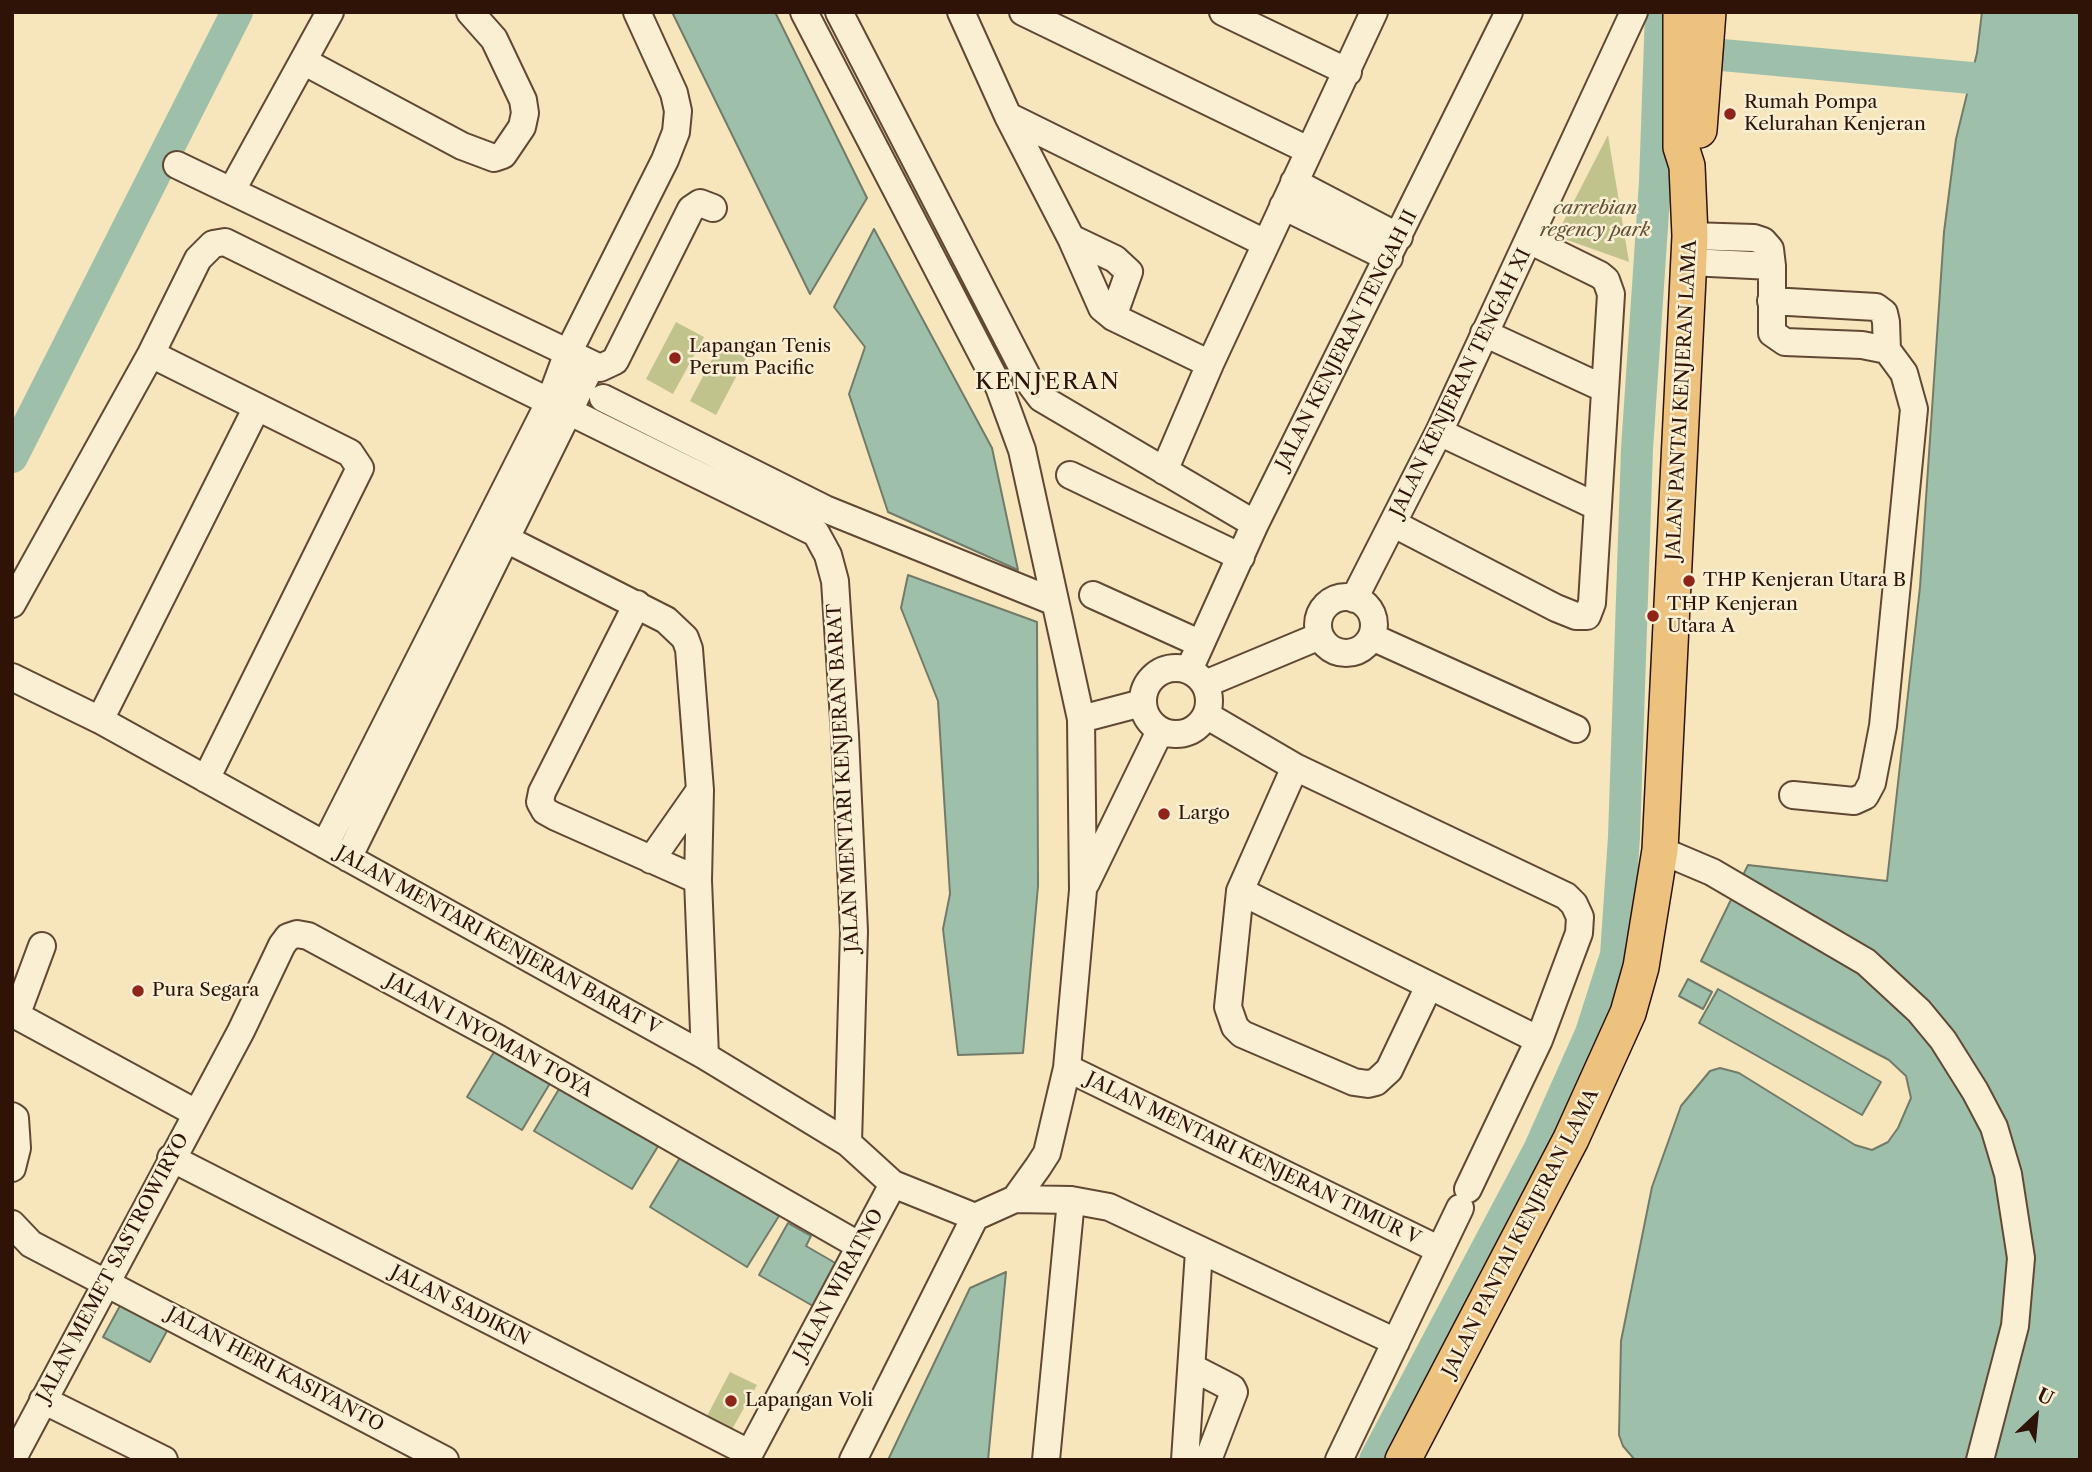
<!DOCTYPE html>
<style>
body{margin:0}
#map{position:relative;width:2092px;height:1472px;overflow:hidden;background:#f7e5bc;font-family:"Libre Caslon Text",serif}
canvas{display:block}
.frame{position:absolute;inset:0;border:14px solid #2f1307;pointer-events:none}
.north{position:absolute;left:2001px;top:1381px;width:70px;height:70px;-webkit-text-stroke:5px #faeed3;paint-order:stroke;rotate:26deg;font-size:19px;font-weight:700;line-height:28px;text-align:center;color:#2f1307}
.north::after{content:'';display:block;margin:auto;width:24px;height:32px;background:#2f1307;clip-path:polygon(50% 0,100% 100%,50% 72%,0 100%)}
</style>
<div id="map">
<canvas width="2092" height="1472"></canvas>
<div class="frame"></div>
<div class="north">U</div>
</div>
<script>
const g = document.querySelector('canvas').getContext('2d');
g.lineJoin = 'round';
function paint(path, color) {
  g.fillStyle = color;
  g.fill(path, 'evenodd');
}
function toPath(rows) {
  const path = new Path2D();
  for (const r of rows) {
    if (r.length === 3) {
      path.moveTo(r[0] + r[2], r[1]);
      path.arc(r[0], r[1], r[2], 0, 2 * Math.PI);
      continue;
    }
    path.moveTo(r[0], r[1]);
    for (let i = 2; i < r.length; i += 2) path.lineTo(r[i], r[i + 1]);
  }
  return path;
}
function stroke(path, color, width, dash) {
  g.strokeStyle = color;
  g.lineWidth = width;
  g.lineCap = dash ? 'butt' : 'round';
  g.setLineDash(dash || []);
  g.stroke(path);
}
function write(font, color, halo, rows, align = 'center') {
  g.font = font + ' "Libre Caslon Text",serif';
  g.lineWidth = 5;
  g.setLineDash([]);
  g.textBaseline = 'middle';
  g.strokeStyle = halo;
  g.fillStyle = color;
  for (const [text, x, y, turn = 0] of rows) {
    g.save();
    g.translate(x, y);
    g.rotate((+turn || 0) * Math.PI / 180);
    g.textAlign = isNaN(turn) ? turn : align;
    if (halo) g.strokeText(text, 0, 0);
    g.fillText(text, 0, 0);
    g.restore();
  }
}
const green = toPath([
 [1608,135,1629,262,1556,236],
 [676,322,704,337,673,394,646,379],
 [720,344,746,358,716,415,690,401],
 [730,1372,757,1385,731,1431,706,1418]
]);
const water = toPath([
 [672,12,775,12,867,198,810,294,672,12],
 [1982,12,2080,12,2080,1460,1635,1460,1623,1446,1619,1435,1621,1341,1652,1187,1681,1106,1710,1071,1720,1068,1739,1073,1855,1145,1872,1150,1888,1142,1898,1128,1911,1098,1906,1076,1889,1060,1701,961,1748,865,1887,881,1920,587,1944,232,1956,139,1977,53,1982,12],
 [874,229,992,448,1018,570,888,512,849,394,865,347,834,307,874,229],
 [908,575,1037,622,1038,886,1023,1053,958,1055,943,929,950,894,938,701,901,608,908,575],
 [1688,979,1712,992,1703,1009,1679,996,1688,979],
 [1718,989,1881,1082,1862,1115,1699,1023,1718,989],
 [500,1042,555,1075,522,1130,467,1097,500,1042],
 [562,1084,660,1143,632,1189,534,1131,562,1084],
 [681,1156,779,1216,747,1267,650,1207,681,1156],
 [788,1223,811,1236,806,1246,837,1264,813,1306,759,1275,788,1223],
 [1006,1272,988,1460,888,1460,970,1288,1006,1272],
 [121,1304,168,1329,150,1362,103,1337,121,1304]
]);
const river = toPath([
 [1679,51,1971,78],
 [12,457,237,12],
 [1375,1460,1539,1150,1591,1033,1616,955,1624,837,1637,449,1655,182,1661,12]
]);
const minor = toPath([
 [804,12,999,387,1022,450,1081,719,1083,890,1067,1068,1047,1153,1038,1167,1015,1199,975,1217],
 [839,12,1032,386,1041,398,1255,524],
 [961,12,1008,116,1071,238,1102,308,1113,317,1210,364],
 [1023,12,1308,150],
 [1223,12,1348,72],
 [303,61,462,146,494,158,503,155,522,127,525,113,523,100,494,39,470,12],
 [1008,116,1265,243],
 [177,165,600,368,615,361,691,209,700,203,713,208],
 [1294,182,1399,237],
 [232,190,330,12],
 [1283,206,1389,258],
 [1690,236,1754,238,1763,241,1770,249,1772,266,1772,333,1785,342,1862,345,1887,350,1904,373,1914,409,1883,726,1872,783,1865,796,1854,801,1793,795],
 [1071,238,1115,259,1129,272,1113,317],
 [1689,262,1772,266],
 [1771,301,1876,307,1884,313,1886,322,1887,350],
 [1484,333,1603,388],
 [151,354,350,453,360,468,206,779],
 [603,398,825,509,1055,602],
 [1439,432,1598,507],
 [1164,471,1210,364,1374,12],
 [1070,475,1241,557],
 [1394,524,1556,608,1576,616,1587,616,1592,603,1611,294,1606,280,1600,275,1529,240],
 [508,540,666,620,685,638,689,649,700,790,698,880,705,1056],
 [1093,595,1199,643],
 [1346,625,28],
 [1354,599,1439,432,1634,12],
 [12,604,151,354,198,259,213,244,225,242,816,533,828,555,835,581,845,735,854,931,848,1143],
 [637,604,542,792,540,802,545,811,554,816,698,880],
 [1372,637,1576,729],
 [1176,701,33],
 [1189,670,1255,524,1509,12],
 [12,677,100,720,705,1056,848,1143,893,1184,975,1217],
 [1205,684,1320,636],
 [1206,715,1295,767,1566,896,1574,904,1580,917,1579,933,1539,1040,1468,1189],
 [1081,719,1142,703],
 [100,720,257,407],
 [1295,767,1240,891,1228,1007,1235,1027,1242,1034,1354,1082,1368,1084,1376,1082,1389,1070,1429,986],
 [325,845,550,401,567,355,665,160,676,132,678,111,674,93,637,12],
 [1660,850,1712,872,1866,962,1919,1011,1943,1040,1975,1091,1994,1127,2008,1174,2021,1258,2015,1326,1980,1460],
 [348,858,591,366],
 [651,860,700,790],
 [1086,883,1160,731],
 [1240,891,1539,1040],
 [12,1013,196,1113],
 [16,1016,42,946],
 [1067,1068,1440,1250],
 [12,1116,15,1118,17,1148,12,1168],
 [171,1158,749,1453],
 [1015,1199,1071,1200,1109,1207,1396,1342],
 [12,1224,31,1244,445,1460],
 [1193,1368,1232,1388,1234,1392,1208,1460],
 [43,1400,164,1460],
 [12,1460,241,1031,282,945,288,937,297,934,308,936,499,1039,860,1246],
 [746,1460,893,1184],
 [853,1460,975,1217],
 [1046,1460,1071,1200],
 [1185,1460,1199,1251],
 [1339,1460,1460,1208]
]);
const major = toPath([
 [1699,130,1708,12],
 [1403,1460,1571,1139,1628,1013,1641,967,1660,850,1690,236,1687,166,1681,147,1681,12]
]);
const markers = [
 [1730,114,7,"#8f2418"],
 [675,358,7,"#8f2418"],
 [1689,581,7,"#8f2418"],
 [1653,616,7,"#8f2418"],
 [1164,814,7,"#8f2418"],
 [138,991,7,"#8f2418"],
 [731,1401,7,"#8f2418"]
];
const poiNames = [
 ["Rumah Pompa",1744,103],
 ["Kelurahan Kenjeran",1744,125],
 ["Lapangan Tenis",689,347],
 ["Perum Pacific",689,369],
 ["THP Kenjeran Utara B",1703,581],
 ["THP Kenjeran",1667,605],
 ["Utara A",1667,627],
 ["Largo",1178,814],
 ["Pura Segara",152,991],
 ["Lapangan Voli",745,1401]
];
const parkNames = [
 ["carrebian",1595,209],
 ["regency park",1595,231]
];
const streetNames = [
 ["JALAN KENJERAN TENGAH II",1347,340,-63],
 ["JALAN KENJERAN TENGAH XI",1461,383,-64],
 ["JALAN PANTAI KENJERAN LAMA",1682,400,-87],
 ["JALAN MENTARI KENJERAN BARAT",844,778,-93],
 ["JALAN MENTARI KENJERAN BARAT V",498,941,29],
 ["JALAN I NYOMAN TOYA",489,1036,29],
 ["JALAN MENTARI KENJERAN TIMUR V",1253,1159,26],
 ["JALAN PANTAI KENJERAN LAMA",1521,1233,-63],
 ["JALAN MEMET SASTROWIRYO",113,1268,-62],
 ["JALAN WIRATNO",839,1285,-62],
 ["JALAN SADIKIN",460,1306,27],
 ["JALAN HERI KASIYANTO",275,1370,28]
];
const quarterNames = [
 ["KENJERAN",1048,382]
];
paint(green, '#c1c38d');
paint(water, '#9ec0ab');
stroke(water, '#727b69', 2);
stroke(river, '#9ec0ab', 32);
stroke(minor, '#614834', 30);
stroke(major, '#2f1307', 38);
stroke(minor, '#faeed3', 26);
stroke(major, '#ecc27e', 35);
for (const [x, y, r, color] of markers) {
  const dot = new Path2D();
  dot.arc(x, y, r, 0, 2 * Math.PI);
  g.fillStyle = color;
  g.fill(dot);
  stroke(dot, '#faeed3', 2.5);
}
write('19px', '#2f1307', '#faeed3', poiNames, 'left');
write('italic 19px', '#625136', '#faeed3', parkNames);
write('19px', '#2f1307', '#faeed3', streetNames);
g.letterSpacing = '2px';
write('23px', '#2f1307', '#faeed3', quarterNames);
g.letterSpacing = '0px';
</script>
